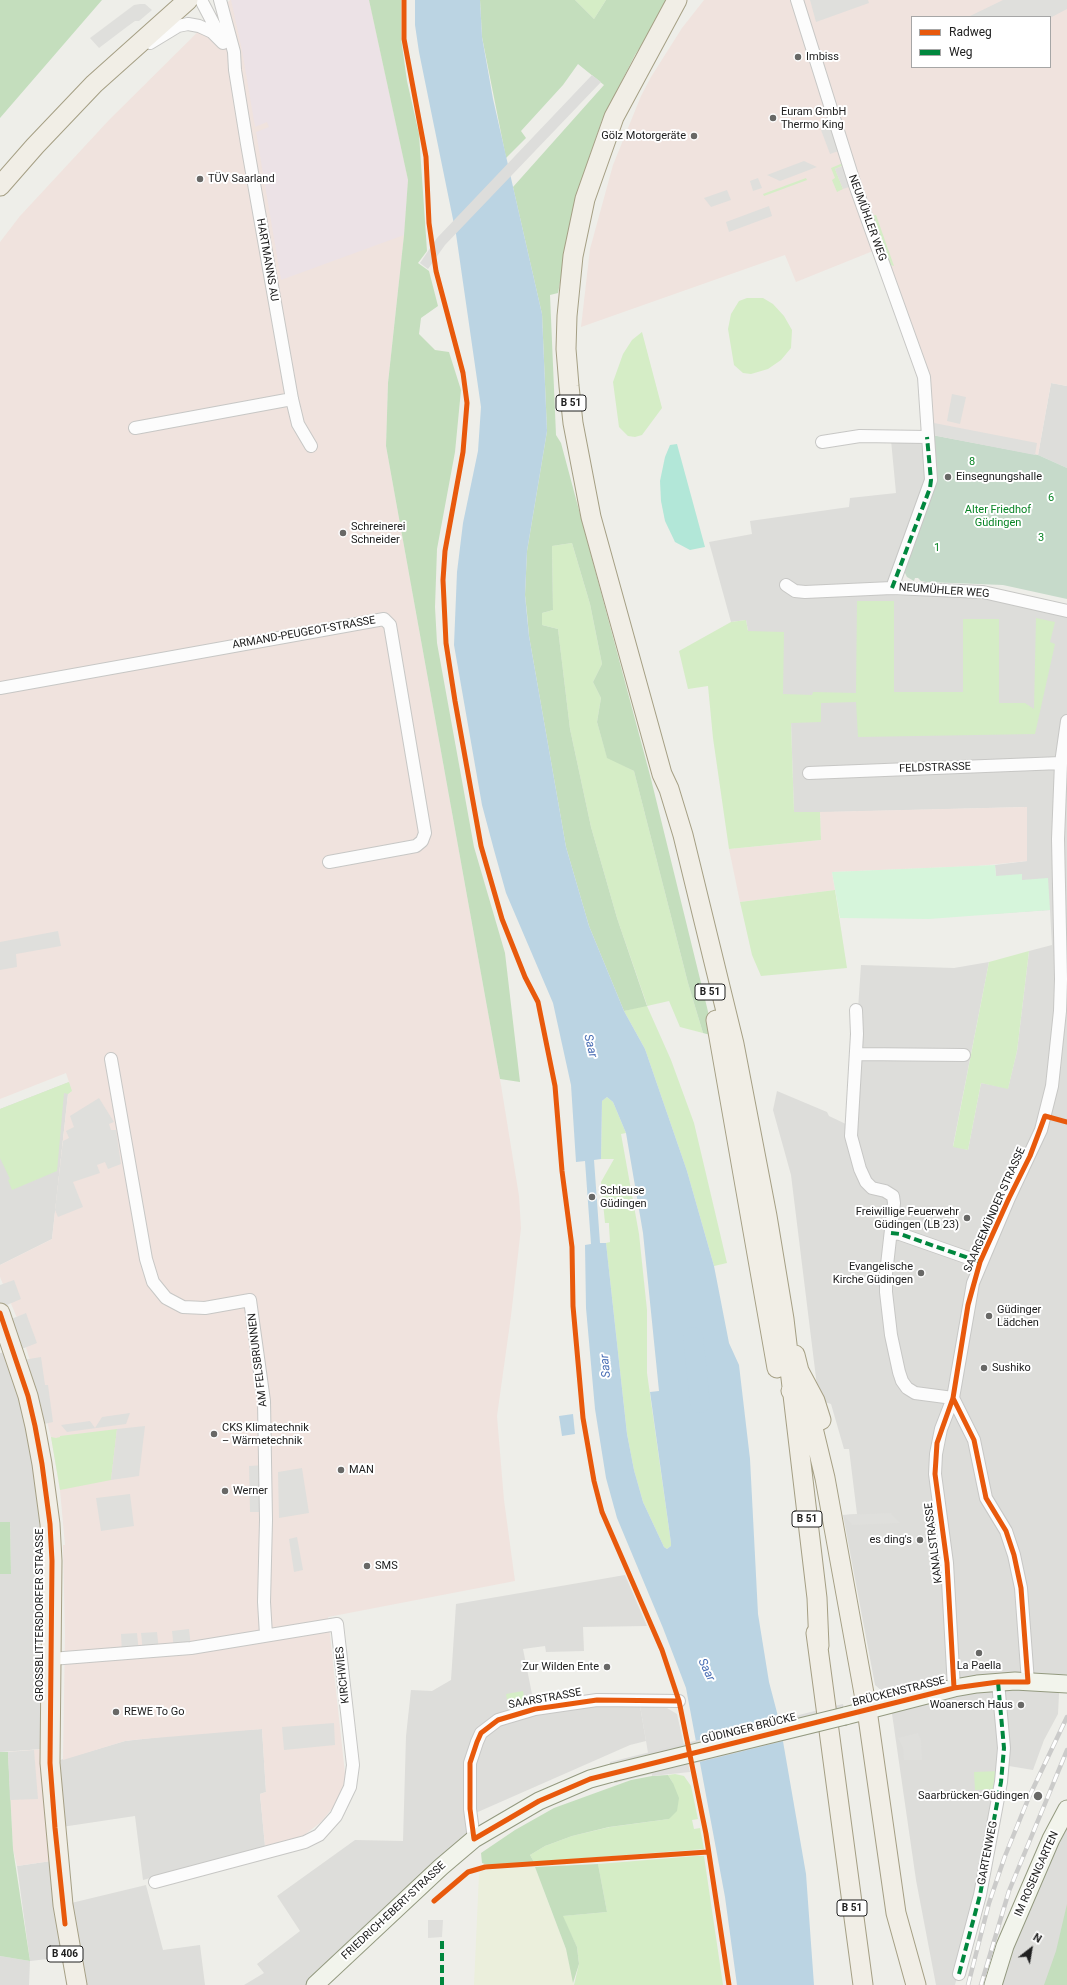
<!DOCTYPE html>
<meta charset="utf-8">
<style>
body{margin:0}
#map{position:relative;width:1067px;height:1985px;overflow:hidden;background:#eeeee9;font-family:Roboto,sans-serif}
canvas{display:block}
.legend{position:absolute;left:911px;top:16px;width:140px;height:52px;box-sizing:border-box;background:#fff;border:1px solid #a6a6a6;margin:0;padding:5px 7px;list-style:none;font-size:12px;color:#202020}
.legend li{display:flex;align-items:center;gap:8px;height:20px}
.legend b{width:20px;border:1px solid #a6a6a6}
.north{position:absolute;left:1011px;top:1929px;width:40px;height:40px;-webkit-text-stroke:3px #fff;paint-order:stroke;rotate:31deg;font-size:11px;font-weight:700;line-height:16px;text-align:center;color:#202020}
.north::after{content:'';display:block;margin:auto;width:14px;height:18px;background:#202020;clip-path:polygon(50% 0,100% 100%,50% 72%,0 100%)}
</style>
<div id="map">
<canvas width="1067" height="1985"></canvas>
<ul class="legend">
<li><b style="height:5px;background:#e8590c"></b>Radweg</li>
<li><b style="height:5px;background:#00873e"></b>Weg</li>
</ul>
<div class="north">N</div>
</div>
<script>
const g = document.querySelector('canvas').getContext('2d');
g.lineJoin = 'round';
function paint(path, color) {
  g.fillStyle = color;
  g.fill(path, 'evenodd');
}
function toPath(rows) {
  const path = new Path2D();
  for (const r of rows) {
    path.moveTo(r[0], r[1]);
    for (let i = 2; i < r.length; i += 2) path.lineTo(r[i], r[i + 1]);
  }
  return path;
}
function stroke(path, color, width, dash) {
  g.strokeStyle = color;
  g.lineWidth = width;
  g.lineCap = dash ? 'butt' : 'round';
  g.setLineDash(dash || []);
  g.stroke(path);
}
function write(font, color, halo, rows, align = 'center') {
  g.font = font + ' Roboto,sans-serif';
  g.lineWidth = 4;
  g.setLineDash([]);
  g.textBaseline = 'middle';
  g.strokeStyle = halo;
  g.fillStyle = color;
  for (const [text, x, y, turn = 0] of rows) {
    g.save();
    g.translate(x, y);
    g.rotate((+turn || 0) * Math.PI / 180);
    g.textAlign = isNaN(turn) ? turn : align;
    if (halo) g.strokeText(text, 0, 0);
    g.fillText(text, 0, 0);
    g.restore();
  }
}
const residential = toPath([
 [1051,383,1067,386,1067,468,1038,455],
 [891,440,923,442,929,481,887,588,887,595,990,597,1067,615,1067,1674,1060,1674,1058,1714,1044,1740,1033,1770,1003,1765,973,1916,955,1985,936,1985,916,1880,889,1693,883,1692,875,1685,843,1515,857,1514,849,1449,844,1449,831,1404,825,1402,817,1386,791,1175,773,1110,777,1091,827,1112,829,1116,850,1126,861,965,954,968,989,962,953,1146,968,1150,981,1083,1008,1088,1017,1051,1029,951,1052,945,1050,910,990,914,996,876,995,865,1027,861,1027,807,794,813,791,723,748,631,746,620,731,622,709,542,752,534,750,521,849,507,850,498,896,493],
 [69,1082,72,1091,68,1094,52,1239,0,1265,0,1109],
 [6,1352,30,1436,38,1490,41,1553,42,1619,39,1623,43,1749,0,1752,0,1574,11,1574,10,1522,0,1522,0,1353],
 [625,1575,647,1626,583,1627,584,1651,546,1652,545,1646,523,1649,535,1709,639,1700,646,1741,630,1745,471,1815,474,1839,315,1985,244,1985,264,1973,257,1964,300,1931,277,1896,355,1840,403,1841,406,1736,411,1690,432,1691,451,1680,456,1604],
 [262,1729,266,1792,260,1794,265,1846,143,1880,135,1816,55,1828,50,1763,125,1741,195,1733],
 [1067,1822,1067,1985,1001,1985,1012,1946],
 [58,1860,63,1905,146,1885,163,1950,200,1945,205,1985,77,1985,65,1957,30,1961,29,1985,0,1985,0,1956,30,1961,17,1866]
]);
const commercial = toPath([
 [230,0,369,0,408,180,404,235,388,383,386,446,500,1079,519,1196,521,1228,511,1316,497,1416,504,1500,515,1581,328,1617,346,1783,335,1805,321,1822,303,1836,265,1846,260,1794,266,1792,262,1729,143,1739,125,1741,63,1760,65,1635,63,1545,65,1545,60,1490,51,1437,38,1387,17,1318,0,1277,0,1265,52,1239,68,1094,72,1091,66,1073,0,1099,0,242,20,216,109,120],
 [704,0,1067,0,1067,386,1051,383,1038,455,932,435,921,427,922,399,918,380,873,251,796,282,785,255,581,327,590,249,613,165,641,96,651,77,682,28],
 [912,17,1050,17,1050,67,912,67],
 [1027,807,1027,861,978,866,832,872,835,890,740,902,729,849,821,840,820,812],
 [43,1749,58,1860,17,1866,13,1849,8,1752]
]);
const industrial = toPath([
 [231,0,369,0,408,180,404,235,281,280,256,132,269,127,267,122,255,127,242,50]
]);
const farmland = toPath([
 [535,1867,566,1949,574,1985,474,1985,479,1874,482,1871,488,1870]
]);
const grass = toPath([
 [575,0,606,0,594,19],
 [843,163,844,165,835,169,843,189,837,192,832,180,835,178,831,168],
 [806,178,807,180,764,196,763,194],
 [876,215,894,266,887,264,870,216],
 [747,298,763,298,773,304,784,316,792,330,791,348,781,360,768,369,751,374,743,373,734,365,728,329,731,314,739,301],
 [642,332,662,408,642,435,635,437,628,436,619,427,613,382,623,354,632,340],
 [572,543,590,604,602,664,593,682,601,698,597,722,607,757,634,771,688,983,703,1033,680,1027,669,1001,647,1006,671,1060,694,1123,727,1263,714,1266,687,1171,645,1049,624,1011,647,1005,617,918,591,827,570,729,558,629,542,625,542,613,553,610,552,546],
 [857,601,894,601,894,692,963,692,963,619,999,619,999,703,1025,703,1034,709,1036,618,1055,622,1050,642,1055,644,1035,734,858,737,856,702,821,703,821,722,791,723,794,812,820,812,821,840,729,849,713,738,708,686,688,689,679,651,731,622,746,620,748,631,784,632,783,694,812,695,813,692,856,693],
 [835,890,847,968,761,976,752,955,740,902],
 [1029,951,1017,1051,1008,1089,981,1083,968,1150,953,1147,989,962],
 [69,1082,72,1091,68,1094,64,1093,57,1171,12,1190,8,1180,10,1179,0,1158,0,1109],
 [607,1097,613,1102,626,1133,621,1134,639,1234,647,1310,647,1373,671,1543,671,1546,667,1549,664,1547,643,1502,634,1470,627,1434,606,1243,610,1242,609,1226,609,1223,605,1223,601,1182,614,1159,601,1159,602,1101],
 [117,1429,111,1480,60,1490,51,1437,56,1438,60,1437,60,1436],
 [523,1691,525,1702,508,1705,506,1694],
 [999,1771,995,1789,975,1790,974,1772],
 [675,1774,684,1776,691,1786,698,1819,692,1820,694,1829,700,1828,704,1849,534,1862,530,1855,545,1846,572,1836,610,1827,669,1819,673,1783,668,1775],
 [696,1856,704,1856,723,1985,574,1985,579,1964,577,1947,562,1916,607,1912,598,1864]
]);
const forest = toPath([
 [0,0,102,0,0,118],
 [369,0,401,0,401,38,407,81,419,134,427,251,418,263,429,271,438,306,421,318,419,334,435,350,449,352,461,390,455,452,437,549,435,607,437,643,474,847,505,953,520,1082,500,1079,386,446,388,383,404,235,408,180],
 [480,0,575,0,594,19,606,0,671,0,635,55,602,120,576,196,558,293,550,295,556,435,561,443,651,779,714,1036,703,1033,688,983,634,771,607,758,597,722,601,698,593,682,602,664,590,604,572,543,552,546,553,610,542,613,542,625,558,629,570,729,591,827,617,918,647,1006,624,1011,589,926,566,847,529,636,527,613,525,595,527,551,547,431,542,314,513,187,604,85,578,64,563,85,521,131,526,138,506,158,482,37],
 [0,1522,10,1522,11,1574,0,1574],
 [0,1752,8,1752,13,1849,30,1961,0,1956],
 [668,1775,673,1783,679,1798,677,1811,669,1819,609,1827,572,1836,545,1846,530,1855,534,1862,488,1865,482,1863,481,1853,515,1830,554,1808,631,1780,652,1776],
 [598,1864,607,1912,563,1916,577,1947,579,1964,573,1983,566,1949,535,1867],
 [1067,1904,1067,1985,1044,1985,1056,1951]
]);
const cemetery = toPath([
 [932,435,1038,455,1067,468,1067,599,1003,585,926,582,921,581,918,578,915,578,914,581,907,577,904,571,935,485]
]);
const park = toPath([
 [995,865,996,876,1022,874,1022,880,1048,878,1050,910,929,919,840,918,832,872]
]);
const pitch = toPath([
 [677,444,705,547,690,550,675,542,665,521,661,501,660,481,665,457,670,445]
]);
const parking = toPath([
 [810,0,868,0,869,3,816,22],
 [1003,0,1067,0,1067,9,1050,18,968,17],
 [140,4,145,4,152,10,139,21,135,21,128,26,99,48,90,38,134,5],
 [836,125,844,149,830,154,821,130],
 [804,161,817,167,780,181,767,175],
 [848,164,855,185,843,189,835,169],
 [758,178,762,188,753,191,750,181],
 [727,190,731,200,711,207,704,198],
 [769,206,772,216,729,232,726,222],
 [952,394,966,397,960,424,947,421],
 [934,423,1037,443,1035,455,932,435],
 [58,931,61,946,16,954,17,967,0,970,0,942],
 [99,1098,114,1122,109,1124,111,1130,116,1130,121,1164,108,1169,105,1162,97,1165,100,1173,73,1182,83,1207,58,1217,55,1210,63,1141,69,1138,66,1131,74,1127,70,1116],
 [14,1280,21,1299,0,1308,0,1285],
 [26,1313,37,1343,14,1352,4,1322],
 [41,1357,45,1385,48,1385,53,1422,35,1426,17,1361],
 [130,1413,126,1424,67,1432,61,1425,90,1421,95,1428,102,1417],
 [145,1426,139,1476,111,1480,117,1429],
 [265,1465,266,1512,250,1512,249,1466],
 [302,1468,309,1513,279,1518,278,1472],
 [130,1494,134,1526,101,1531,96,1498],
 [891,1513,900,1523,852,1525,843,1515],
 [297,1537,303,1570,294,1572,289,1539],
 [189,1629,191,1648,174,1650,172,1631],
 [157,1632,159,1651,143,1652,141,1633],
 [137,1633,139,1653,122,1654,121,1634],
 [640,1706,667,1708,677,1714,690,1772,652,1776],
 [334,1723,335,1745,284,1750,282,1727],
 [918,1733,921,1740,922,1760,904,1760,903,1748,898,1738],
 [34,1750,38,1799,10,1800,8,1752],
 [428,1920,443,1920,442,1937,428,1938]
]);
const water = toPath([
 [415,0,480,0,482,37,493,99,542,314,547,431,527,551,525,595,529,636,566,847,589,926,624,1011,645,1049,687,1171,714,1266,729,1343,739,1365,750,1459,758,1614,769,1682,780,1724,806,1874,814,1985,737,1985,725,1897,686,1688,663,1628,617,1518,606,1478,595,1409,586,1308,585,1245,591,1244,585,1161,576,1162,571,1085,553,1003,506,893,494,850,482,805,454,645,457,572,463,523,478,451,481,407,456,234,419,52,415,25],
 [607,1097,613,1102,626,1133,643,1233,659,1391,650,1392,671,1543,671,1546,667,1549,664,1547,643,1502,634,1470,627,1434,606,1243,600,1243,594,1160,601,1159,602,1101],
 [573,1414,575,1434,562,1436,559,1416]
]);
const pier = toPath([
 [592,75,601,82,445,245,428,269,420,263,437,238],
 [843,1704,848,1725,615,1783,610,1762]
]);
const river = toPath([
 [693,1337,700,1403]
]);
const street = toPath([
 [201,0,221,38],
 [220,0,234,52,235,70,247,144,292,399,298,424,311,446],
 [797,0,855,185,924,377,931,480,892,588],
 [150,43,178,26,188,24,199,26,212,32,223,43],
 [135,428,292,399],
 [822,442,860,436,927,437],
 [786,585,795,591,805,592,892,588,983,592,1067,611],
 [0,688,384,619,390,625,425,833,422,841,416,846,329,862],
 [809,773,1061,763],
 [856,1010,857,1034,851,1136,860,1169,866,1182,872,1188,885,1191,893,1196,894,1203,886,1274,886,1292,891,1335,899,1372,902,1381,907,1388,915,1393,953,1398],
 [856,1054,964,1055],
 [111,1059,146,1259,153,1282,166,1298,183,1307,205,1308,250,1300,264,1401,266,1520,264,1602,266,1635],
 [891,1233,900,1234,980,1262],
 [953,1398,974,1440,986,1498,1006,1531,1014,1555,1021,1588,1028,1682],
 [51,1659,191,1648,337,1624,353,1765,350,1787,336,1816,319,1835,305,1842,155,1882],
 [954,1688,947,1563,935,1474,936,1454,941,1429,953,1398,973,1283,1009,1198,1041,1130,1052,1086,1060,1011,1061,979,1058,839,1061,763,1067,721],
 [474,1839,470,1809,470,1763,477,1742,481,1733,498,1720,535,1709,597,1700,679,1701],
 [959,1974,980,1895,1001,1782,1004,1748,998,1682]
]);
const secondary = toPath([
 [845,1716,954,1688,977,1684,1015,1681,1067,1684],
 [315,1985,441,1867,474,1839,539,1801,590,1779,612,1773],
 [993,1985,1005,1946,1051,1839,1067,1809]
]);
const primary = toPath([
 [677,0,614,117,585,199,573,256,567,316,566,349,569,386,573,423,591,517,662,774,669,789,683,835,734,1044,767,1216,784,1319,817,1598,819,1646],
 [0,186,35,146,94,84,188,0],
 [716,1020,777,1368],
 [0,1313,28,1396,35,1426,42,1464,50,1524,52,1561,50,1763,63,1905,77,1985],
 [795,1355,799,1371,815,1401,821,1420],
 [791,1391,806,1409,812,1424,825,1478,867,1710,896,1913,916,1985],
 [816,1633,863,1985]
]);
const rail = toPath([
 [968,1985,989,1903,1005,1856,1029,1797,1067,1717],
 [981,1985,1009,1891,1067,1750]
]);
const secondaryBridge = toPath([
 [612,1773,845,1716]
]);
const quiet = toPath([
 [892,588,930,488,931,480,927,437],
 [891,1233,900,1234,980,1262],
 [959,1974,980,1895,1001,1782,1004,1748,998,1682],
 [442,1985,442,1937]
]);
const cycleway = toPath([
 [404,0,404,39,426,157,429,223,436,271,463,373,467,403,463,452,445,551,443,580,446,643,455,701,481,846,502,919,525,977,538,1002,555,1086,562,1171,572,1247,573,1306,583,1418,594,1481,602,1512,662,1650,679,1701,706,1834,729,1985],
 [0,1313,28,1396,35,1426,42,1464,50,1524,52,1561,50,1763,55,1828,65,1924],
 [954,1688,947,1563,935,1474,937,1443,953,1398,968,1305,980,1262,1009,1198,1030,1156,1045,1116,1067,1122],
 [679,1701,597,1700,535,1709,498,1720,481,1733,477,1742,470,1763,470,1809,474,1839,539,1801,590,1779,954,1688,998,1682,1028,1682,1021,1588,1014,1555,1006,1531,986,1498,974,1440,953,1398],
 [434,1901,468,1872,485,1867,708,1852]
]);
const markers = [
 [798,57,4,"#686866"],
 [773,118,4,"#686866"],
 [694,136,4,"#686866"],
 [200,179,4,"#686866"],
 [948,477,4,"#686866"],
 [343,533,4,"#686866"],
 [592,1197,4,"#686866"],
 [967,1218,4,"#686866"],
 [921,1273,4,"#686866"],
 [989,1316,4,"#686866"],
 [984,1368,4,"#686866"],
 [214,1434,4,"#686866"],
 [341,1470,4,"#686866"],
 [225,1491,4,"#686866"],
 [920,1540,4,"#686866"],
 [367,1566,4,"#686866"],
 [979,1653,4,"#686866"],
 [607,1667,4,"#686866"],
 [1021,1705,4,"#686866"],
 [116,1712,4,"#686866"],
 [1038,1796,5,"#686866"]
];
const shields = [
 [571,403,30],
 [710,992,30],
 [807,1519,30],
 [852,1908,30],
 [65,1954,36]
];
const shieldNames = [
 ["B 51",571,403],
 ["B 51",710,992],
 ["B 51",807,1519],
 ["B 51",852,1908],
 ["B 406",65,1954]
];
const poiNames = [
 ["Imbiss",806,57],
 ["Euram GmbH",781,112],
 ["Thermo King",781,125],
 ["Gölz Motorgeräte",686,136,"right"],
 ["TÜV Saarland",208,179],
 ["Einsegnungshalle",956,477],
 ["Schreinerei",351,527],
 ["Schneider",351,540],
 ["Schleuse",600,1191],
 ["Güdingen",600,1204],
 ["Freiwillige Feuerwehr",959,1212,"right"],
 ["Güdingen (LB 23)",959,1225,"right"],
 ["Evangelische",913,1267,"right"],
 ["Kirche Güdingen",913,1280,"right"],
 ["Güdinger",997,1310],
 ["Lädchen",997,1323],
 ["Sushiko",992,1368],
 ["CKS Klimatechnik",222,1428],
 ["– Wärmetechnik",222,1441],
 ["MAN",349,1470],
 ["Werner",233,1491],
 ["es ding's",912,1540,"right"],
 ["SMS",375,1566],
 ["La Paella",979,1666,"center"],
 ["Zur Wilden Ente",599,1667,"right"],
 ["Woanersch Haus",1013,1705,"right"],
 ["REWE To Go",124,1712],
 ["Saarbrücken-Güdingen",1029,1796,"right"]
];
const streetNames = [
 ["NEUMÜHLER WEG",867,218,70],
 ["HARTMANNS AU",267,260,80],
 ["NEUMÜHLER WEG",944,591,4],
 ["ARMAND-PEUGEOT-STRASSE",304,633,-10],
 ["FELDSTRASSE",935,768,-2],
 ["SAARGEMÜNDER STRASSE",995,1210,-66],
 ["AM FELSBRUNNEN",258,1360,-97],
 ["KANALSTRASSE",934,1543,-97],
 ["GROSSBLITTERSDORFER STRASSE",40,1615,-90],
 ["KIRCHWIES",343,1675,-96],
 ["BRÜCKENSTRASSE",899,1692,-14],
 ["SAARSTRASSE",545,1699,-10],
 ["GÜDINGER BRÜCKE",749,1729,-14],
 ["GARTENWEG",988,1853,-79],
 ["IM ROSENGARTEN",1037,1874,-66],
 ["FRIEDRICH-EBERT-STRASSE",394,1911,-43]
];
const parkNames = [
 ["8",972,462],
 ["6",1051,498],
 ["Alter Friedhof",998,510],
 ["Güdingen",998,523],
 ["3",1041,538],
 ["1",937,548]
];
const waterNames = [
 ["Saar",590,1046,76],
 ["Saar",606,1366,-95],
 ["Saar",706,1670,64]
];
paint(residential, '#ddddda');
paint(commercial, '#f0e3de');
paint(industrial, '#ece2e6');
paint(farmland, '#ebefdc');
paint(grass, '#d5edc6');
paint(forest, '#c4debd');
paint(cemetery, '#c6daca');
paint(park, '#d6f5db');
paint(pitch, '#b2e7d8');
paint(parking, '#dfdfdc');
paint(water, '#bbd4e3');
paint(pier, '#dddddb');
stroke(river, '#bbd4e3', 20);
stroke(street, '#c7c7c5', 14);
stroke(secondary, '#93997f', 19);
stroke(primary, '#a59f84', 21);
stroke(street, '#fcfcfc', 12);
stroke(secondary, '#f2f4ec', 17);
stroke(primary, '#f1eee6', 19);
stroke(rail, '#cbcbca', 4.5);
stroke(rail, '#fff', 3, [9]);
stroke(secondaryBridge, '#93997f', 19, []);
stroke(secondaryBridge, '#f2f4ec', 17);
stroke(quiet, '#00873e', 4, [8, 4]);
stroke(cycleway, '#e8590c', 5);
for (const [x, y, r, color] of markers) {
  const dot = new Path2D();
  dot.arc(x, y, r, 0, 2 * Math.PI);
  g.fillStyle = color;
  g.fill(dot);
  stroke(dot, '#fff', 1.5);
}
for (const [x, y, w] of shields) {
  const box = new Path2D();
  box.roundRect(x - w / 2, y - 8, w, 16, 3);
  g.fillStyle = '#fff';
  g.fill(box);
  stroke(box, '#202020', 1);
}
write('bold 10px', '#202020', null, shieldNames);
write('11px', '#202020', '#fff', poiNames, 'left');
write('11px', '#202020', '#fff', streetNames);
write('11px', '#088425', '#fff', parkNames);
write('italic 12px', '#486db4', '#fff', waterNames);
</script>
